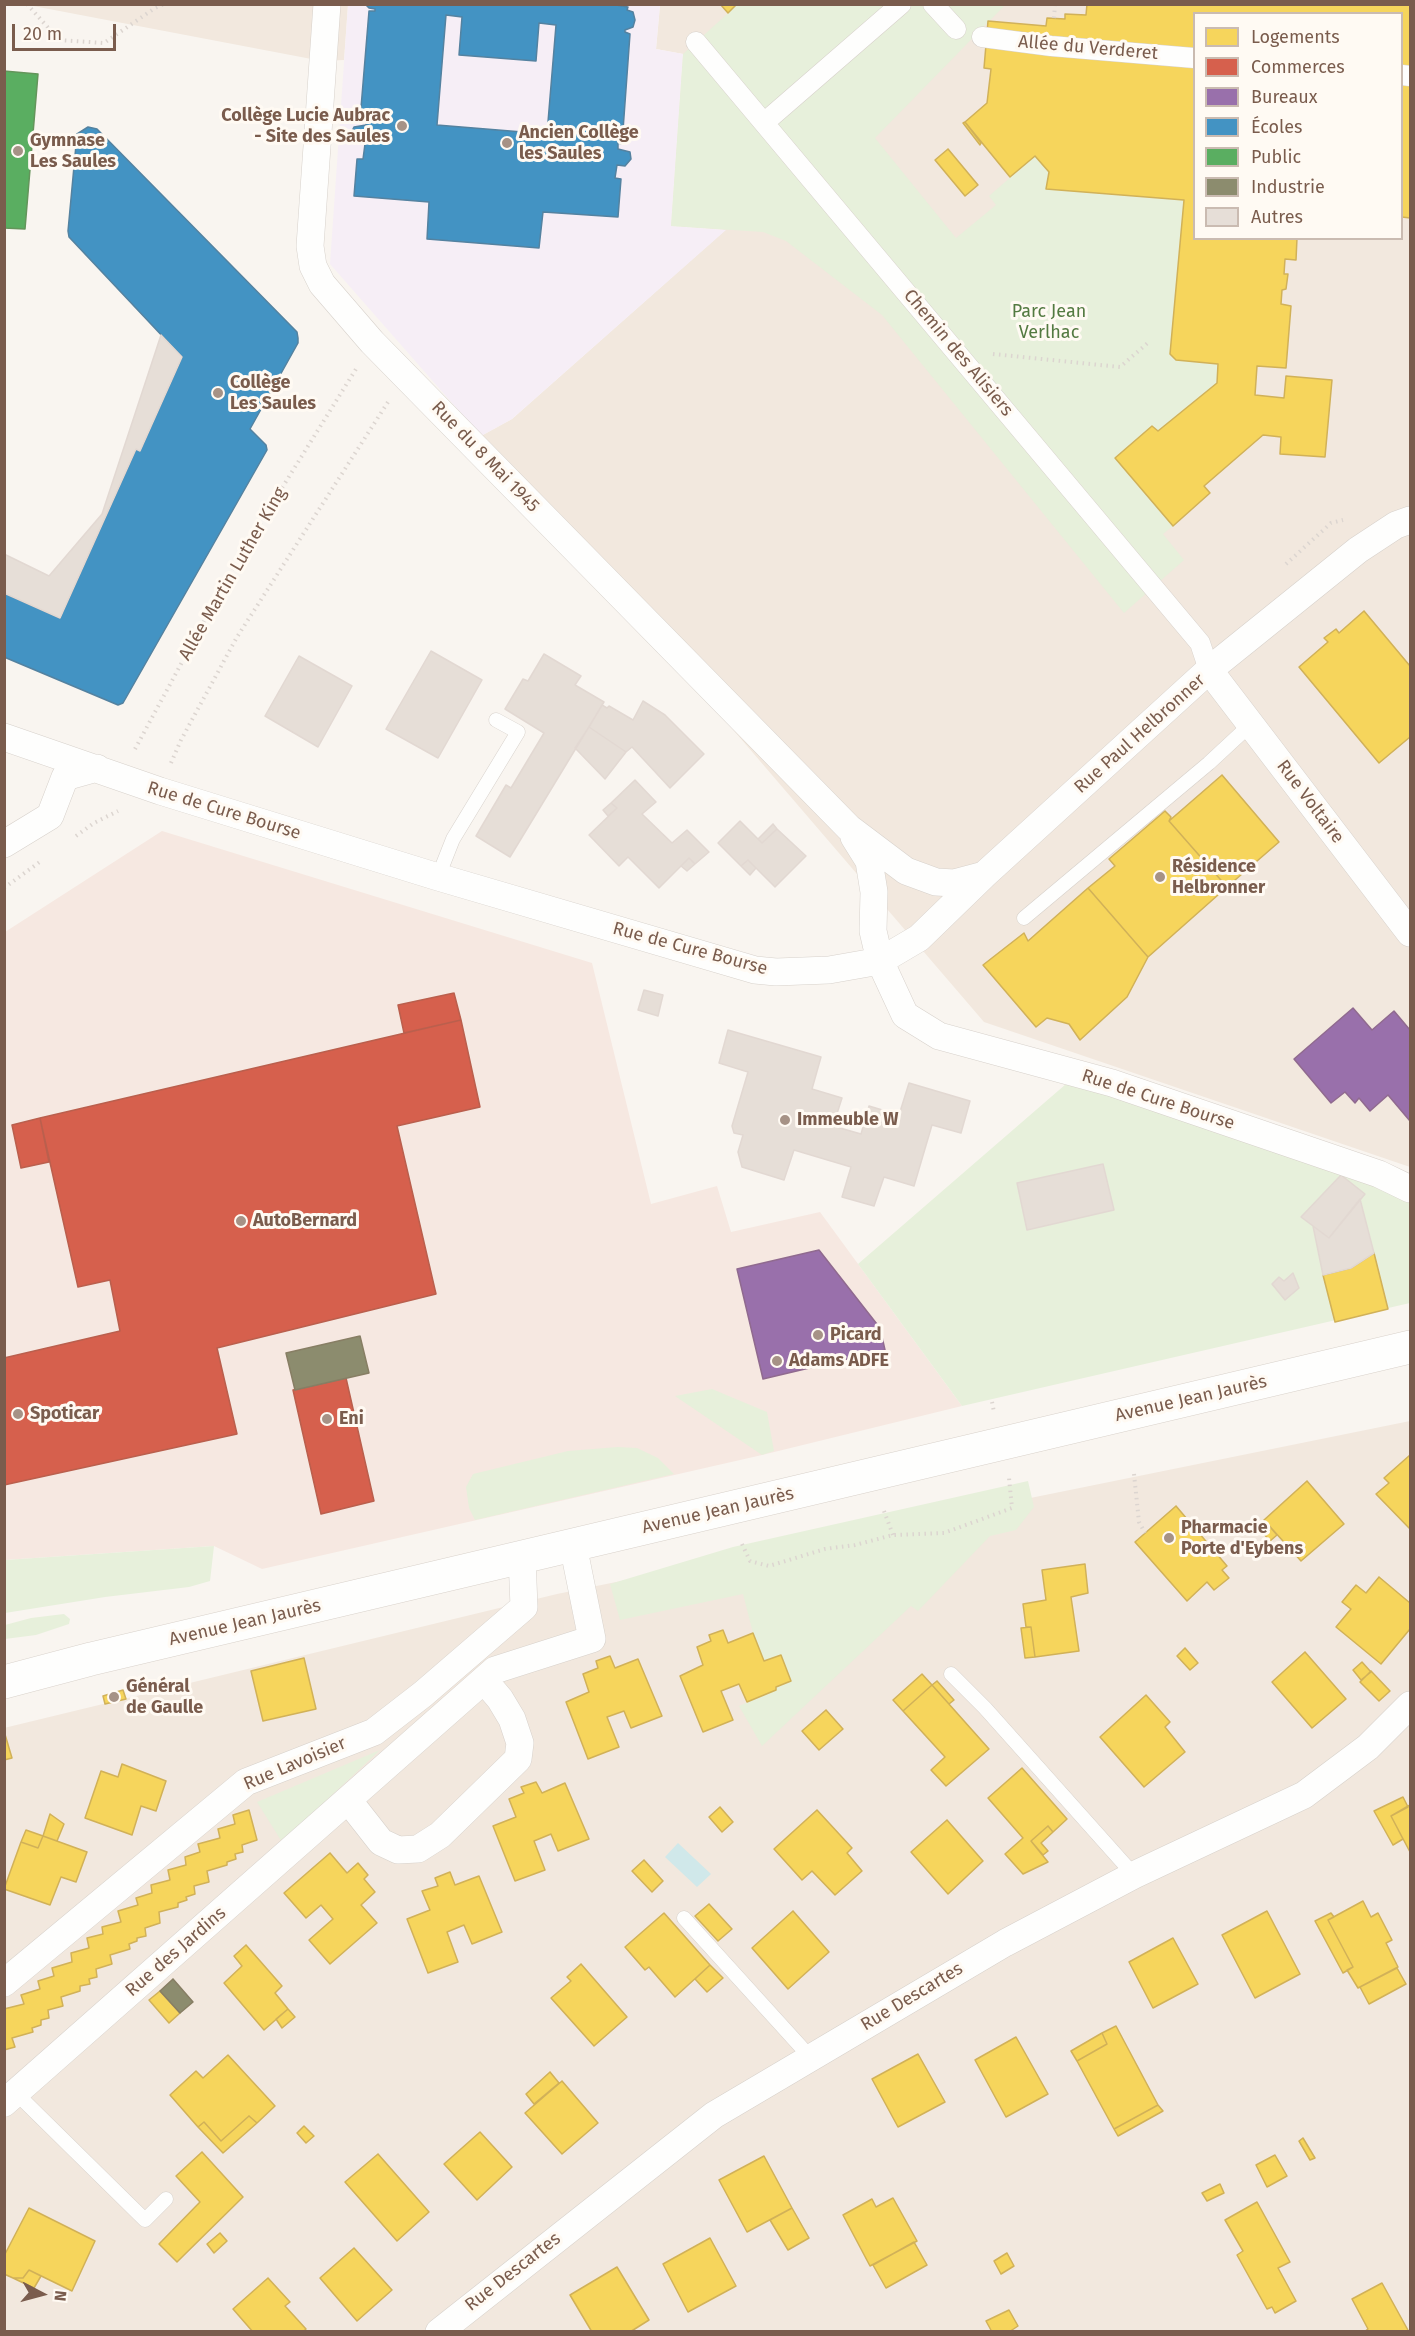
<!DOCTYPE html>
<meta charset="utf-8">
<style>
body{margin:0}
#map{position:relative;width:1415px;height:2336px;overflow:hidden;background:#f9f5f0;font-family:"Fira Sans",sans-serif}
canvas{display:block}
.frame{position:absolute;inset:0;border:6px solid #7a5c4d;pointer-events:none}
.legend{position:absolute;left:1193px;top:12px;width:210px;height:228px;box-sizing:border-box;background:#fffaf3;border:2px solid #cabbb1;margin:0;padding:8px 10px;list-style:none;font-size:18px;color:#7a5c4d}
.legend li{display:flex;align-items:center;gap:12px;height:30px}
.legend b{width:30px;border:2px solid #cabbb1}
.north{position:absolute;left:12px;top:2264px;width:60px;height:60px;-webkit-text-stroke:4px #fffaf3;paint-order:stroke;rotate:96deg;font-size:16px;font-weight:700;line-height:24px;text-align:center;color:#7a5c4d}
.north::after{content:'';display:block;margin:auto;width:21px;height:27px;background:#7a5c4d;clip-path:polygon(50% 0,100% 100%,50% 72%,0 100%)}
.scale{position:absolute;left:12px;top:24px;width:104px;height:27px;box-sizing:border-box;border:3px solid #7a5c4d;border-top:0;padding-left:8px;font-size:18px;line-height:21px;white-space:nowrap;color:#7a5c4d;-webkit-text-stroke:4px #fffaf3;paint-order:stroke}
</style>
<div id="map">
<canvas width="1415" height="2336"></canvas>
<div class="frame"></div>
<ul class="legend">
<li><b style="height:16px;background:#f6d55c"></b>Logements</li>
<li><b style="height:16px;background:#d6604d"></b>Commerces</li>
<li><b style="height:16px;background:#9970ab"></b>Bureaux</li>
<li><b style="height:16px;background:#4393c3"></b>Écoles</li>
<li><b style="height:16px;background:#5aae61"></b>Public</li>
<li><b style="height:16px;background:#8c8c6e"></b>Industrie</li>
<li><b style="height:16px;background:#e6ded7"></b>Autres</li>
</ul>
<div class="north">N</div>
<div class="scale">20 m</div>
</div>
<script>
const g = document.querySelector('canvas').getContext('2d');
g.lineJoin = 'round';
function paint(path, color) {
  g.fillStyle = color;
  g.fill(path, 'evenodd');
}
function toPath(rows) {
  const path = new Path2D();
  for (const r of rows) {
    path.moveTo(r[0], r[1]);
    for (let i = 2; i < r.length; i += 2) path.lineTo(r[i], r[i + 1]);
  }
  return path;
}
function stroke(path, color, width, dash) {
  g.strokeStyle = color;
  g.lineWidth = width;
  g.lineCap = dash ? 'butt' : 'round';
  g.setLineDash(dash || []);
  g.stroke(path);
}
function write(font, color, halo, rows, align = 'center') {
  g.font = font + ' "Fira Sans",sans-serif';
  g.lineWidth = 6;
  g.setLineDash([]);
  g.textBaseline = 'middle';
  g.strokeStyle = halo;
  g.fillStyle = color;
  for (const [text, x, y, turn = 0] of rows) {
    g.save();
    g.translate(x, y);
    g.rotate((+turn || 0) * Math.PI / 180);
    g.textAlign = isNaN(turn) ? turn : align;
    if (halo) g.strokeText(text, 0, 0);
    g.fillText(text, 0, 0);
    g.restore();
  }
}
const residential = toPath([
 [28,5,348,5,344,60,322,61],
 [660,5,1410,5,1410,1167,984,1022,481,436,512,419,725,230,671,226,683,54,656,49],
 [1194,14,1402,14,1402,238,1194,238],
 [1410,1421,1410,2331,5,2331,4,1728,557,1594]
]);
const commercial = toPath([
 [162,831,592,963,651,1204,717,1186,731,1232,820,1212,962,1406,762,1455,262,1569,214,1546,5,1560,5,932]
]);
const education = toPath([
 [348,5,660,5,656,49,683,54,671,226,726,230,512,419,481,436,330,264]
]);
const green = toPath([
 [737,5,1005,5,875,138,956,238,996,205,989,196,1035,156,1049,172,1047,189,1184,200,1170,354,1176,360,1218,364,1217,383,1158,431,1152,426,1116,458,1173,526,1163,534,1184,560,1124,613,882,315,786,241,763,232,671,226,683,54],
 [1066,1084,1186,1116,1410,1200,1410,1303,962,1406,858,1264],
 [712,1389,767,1412,774,1451,762,1455,675,1396],
 [618,1447,637,1448,658,1458,674,1474,475,1520,469,1508,466,1487,473,1474,568,1451],
 [1028,1481,1034,1507,1016,1530,990,1536,918,1611,911,1606,762,1746,739,1706,776,1690,776,1687,790,1681,764,1661,753,1633,743,1594,620,1620,610,1584,733,1547],
 [214,1546,210,1581,189,1587,105,1597,5,1613,5,1560],
 [64,1614,70,1619,69,1624,36,1635,5,1639,5,1625,31,1618],
 [380,1750,282,1842,257,1802]
]);
const water = toPath([
 [678,1843,711,1874,697,1887,665,1857]
]);
const homes = toPath([
 [720,4,737,4,728,13,720,4],
 [1087,4,1410,4,1410,218,1402,217,1402,14,1194,14,1194,238,1297,238,1296,260,1285,259,1284,274,1288,274,1286,289,1282,290,1281,304,1291,306,1286,368,1257,366,1255,395,1284,398,1286,376,1332,380,1325,457,1280,454,1281,437,1263,435,1204,486,1210,493,1173,526,1115,458,1152,426,1158,431,1217,383,1218,364,1176,360,1170,354,1184,200,1046,189,1049,172,1035,156,1010,177,965,122,987,103,991,69,984,68,988,21,1046,26,1047,18,1065,19,1065,14,1086,15,1087,4],
 [965,122,981,143,980,145,963,123,965,122],
 [948,149,978,185,965,196,935,160,948,149],
 [1364,611,1410,666,1410,737,1379,763,1299,667,1328,642,1324,638,1336,629,1339,633,1364,611],
 [1222,775,1279,842,1227,887,1169,821,1222,775],
 [1165,811,1171,817,1169,821,1227,887,1148,957,1088,888,1115,866,1109,859,1165,811],
 [1088,888,1148,957,1127,997,1080,1040,1069,1024,1047,1018,1036,1027,983,965,1024,933,1028,941,1088,888],
 [1374,1253,1388,1309,1335,1322,1323,1275,1351,1268,1374,1253],
 [1410,1455,1410,1529,1376,1494,1389,1483,1384,1478,1410,1455],
 [1307,1481,1344,1524,1301,1561,1264,1520,1307,1481],
 [1176,1506,1227,1566,1222,1570,1229,1578,1214,1590,1207,1582,1187,1601,1135,1542,1176,1506],
 [1264,1520,1277,1535,1270,1541,1257,1526,1264,1520],
 [1085,1564,1088,1593,1071,1597,1079,1651,1035,1657,1031,1627,1026,1627,1023,1604,1046,1600,1042,1570,1085,1564],
 [1379,1577,1410,1603,1410,1629,1381,1664,1336,1627,1351,1609,1342,1602,1356,1585,1366,1593,1379,1577],
 [1031,1627,1035,1657,1025,1658,1021,1628,1031,1627],
 [723,1630,728,1643,753,1633,764,1661,781,1655,791,1681,776,1687,776,1690,747,1702,739,1684,721,1691,733,1720,703,1732,680,1676,703,1665,697,1647,711,1641,709,1635,723,1630],
 [1185,1648,1198,1663,1190,1670,1177,1656,1185,1648],
 [1305,1652,1346,1699,1312,1728,1272,1682,1305,1652],
 [610,1656,615,1668,638,1659,662,1716,631,1728,624,1711,607,1717,619,1747,588,1759,566,1702,589,1692,583,1674,598,1668,596,1661,610,1656],
 [304,1658,316,1709,263,1721,251,1671,304,1658],
 [1362,1662,1371,1672,1361,1680,1353,1670,1362,1662],
 [1371,1671,1390,1691,1379,1701,1360,1682,1371,1671],
 [922,1674,932,1685,903,1711,893,1700,922,1674],
 [937,1681,954,1700,949,1704,932,1685,937,1681],
 [932,1685,989,1749,946,1786,931,1770,945,1757,903,1711,932,1685],
 [123,1690,126,1699,105,1704,103,1696,123,1690],
 [1146,1695,1170,1722,1165,1727,1185,1752,1144,1787,1100,1737,1146,1695],
 [826,1710,843,1729,819,1750,802,1731,826,1710],
 [4,1731,12,1758,4,1760,4,1731],
 [122,1764,166,1781,156,1811,141,1806,132,1835,85,1818,101,1771,118,1777,122,1764],
 [1022,1768,1067,1819,1053,1832,1048,1826,1031,1841,1048,1862,1023,1874,1005,1854,1023,1838,988,1798,1022,1768],
 [536,1782,542,1793,565,1783,589,1839,558,1851,551,1834,534,1841,545,1870,515,1881,493,1826,516,1817,509,1799,524,1793,521,1787,536,1782],
 [1403,1797,1408,1807,1391,1816,1403,1839,1393,1845,1374,1811,1403,1797],
 [1410,1805,1410,1852,1391,1816,1410,1805],
 [720,1807,733,1822,722,1832,709,1817,720,1807],
 [249,1810,257,1840,242,1845,243,1852,235,1854,236,1859,227,1862,227,1865,207,1871,209,1882,194,1886,195,1894,186,1897,187,1900,178,1903,178,1907,159,1912,160,1923,145,1928,146,1936,137,1938,137,1941,129,1944,130,1949,110,1955,112,1964,96,1969,97,1977,89,1979,90,1984,80,1986,80,1991,61,1997,63,2006,48,2010,49,2018,41,2020,41,2025,32,2028,33,2032,12,2038,15,2047,4,2050,4,2009,24,2004,21,1995,40,1989,38,1981,54,1976,52,1968,72,1962,71,1953,89,1948,87,1938,103,1934,102,1927,121,1922,118,1911,138,1905,136,1898,152,1893,151,1885,170,1880,168,1870,186,1865,185,1857,200,1852,198,1844,220,1838,218,1829,235,1824,233,1815,249,1810],
 [817,1810,852,1848,847,1853,862,1871,835,1895,812,1871,802,1880,774,1849,817,1810],
 [50,1814,64,1824,57,1841,43,1836,50,1814],
 [947,1820,983,1861,948,1894,911,1852,947,1820],
 [1048,1826,1053,1832,1041,1843,1048,1851,1043,1855,1031,1841,1048,1826],
 [26,1830,43,1836,38,1848,21,1842,26,1830],
 [43,1836,87,1852,76,1882,61,1877,50,1905,4,1889,21,1842,38,1848,43,1836],
 [330,1853,347,1873,358,1863,368,1875,364,1879,375,1892,361,1905,377,1923,330,1964,309,1940,333,1919,321,1905,306,1918,284,1893,330,1853],
 [644,1860,663,1881,652,1892,632,1871,644,1860],
 [450,1872,455,1885,479,1876,502,1932,472,1944,464,1925,447,1932,458,1962,428,1973,407,1919,430,1910,422,1891,438,1886,435,1878,450,1872],
 [1363,1901,1371,1917,1378,1913,1392,1940,1386,1943,1398,1967,1358,1988,1347,1970,1353,1967,1328,1920,1363,1901],
 [709,1904,732,1929,718,1941,695,1916,709,1904],
 [793,1911,829,1952,788,1989,752,1948,793,1911],
 [1267,1911,1300,1974,1255,1998,1222,1935,1267,1911],
 [664,1913,710,1965,675,1997,649,1967,645,1970,625,1947,664,1913],
 [1331,1913,1334,1917,1328,1920,1353,1967,1343,1973,1315,1921,1331,1913],
 [1173,1938,1198,1984,1153,2008,1129,1962,1173,1938],
 [246,1945,282,1986,275,1993,288,2009,264,2030,224,1983,242,1966,234,1956,246,1945],
 [581,1964,627,2017,594,2046,551,1998,571,1981,567,1977,581,1964],
 [710,1965,723,1978,707,1992,695,1979,710,1965],
 [1397,1968,1406,1984,1369,2004,1360,1987,1397,1968],
 [160,1991,180,2013,169,2023,149,2000,160,1991],
 [288,2009,295,2017,282,2028,276,2019,288,2009],
 [1116,2026,1158,2105,1114,2129,1077,2061,1107,2044,1102,2033,1116,2026],
 [1102,2033,1107,2044,1077,2061,1071,2051,1102,2033],
 [1016,2037,1048,2094,1006,2117,975,2060,1016,2037],
 [918,2054,945,2102,898,2127,872,2079,918,2054],
 [228,2055,275,2106,257,2123,249,2116,221,2141,204,2122,198,2127,170,2095,196,2071,203,2078,228,2055],
 [550,2072,559,2083,534,2104,526,2094,550,2072],
 [562,2081,598,2123,562,2154,525,2113,562,2081],
 [1158,2105,1163,2111,1118,2136,1114,2129,1158,2105],
 [249,2116,257,2123,223,2153,198,2127,204,2122,221,2141,249,2116],
 [304,2126,314,2136,306,2143,297,2133,304,2126],
 [480,2132,512,2167,477,2200,444,2164,480,2132],
 [1303,2138,1315,2158,1310,2160,1299,2141,1303,2138],
 [202,2152,243,2197,177,2262,159,2244,200,2202,176,2176,202,2152],
 [378,2154,429,2212,397,2241,345,2182,378,2154],
 [1275,2155,1287,2176,1267,2187,1256,2165,1275,2155],
 [764,2156,792,2208,747,2232,719,2180,764,2156],
 [1220,2184,1224,2193,1207,2201,1202,2193,1220,2184],
 [893,2198,917,2241,870,2266,843,2215,872,2199,876,2207,893,2198],
 [1257,2202,1290,2262,1278,2268,1296,2301,1275,2313,1272,2307,1267,2309,1237,2255,1243,2251,1225,2220,1257,2202],
 [29,2208,95,2241,72,2291,29,2270,23,2278,13,2278,4,2274,4,2256,29,2208],
 [792,2208,809,2238,788,2250,770,2220,792,2208],
 [220,2233,227,2241,214,2253,207,2244,220,2233],
 [710,2238,736,2286,688,2312,663,2264,710,2238],
 [914,2242,927,2265,886,2288,873,2265,914,2242],
 [354,2248,392,2290,357,2321,320,2278,354,2248],
 [1007,2253,1014,2266,1001,2274,994,2261,1007,2253],
 [617,2267,649,2320,630,2332,592,2332,570,2295,617,2267],
 [29,2270,41,2276,34,2288,13,2278,23,2278,29,2270],
 [268,2278,290,2302,285,2306,306,2329,303,2332,253,2332,233,2309,268,2278],
 [1382,2283,1409,2332,1364,2332,1368,2329,1352,2299,1382,2283],
 [1009,2310,1018,2326,1009,2332,992,2332,986,2321,1009,2310]
]);
const shops = toPath([
 [454,993,461,1020,404,1033,398,1005,454,993],
 [461,1020,480,1107,397,1126,436,1294,217,1348,237,1434,4,1485,4,1358,120,1331,110,1280,78,1287,40,1118,461,1020],
 [40,1118,49,1162,21,1168,12,1125,40,1118],
 [346,1378,374,1501,321,1514,293,1390,346,1378]
]);
const offices = toPath([
 [1353,1008,1372,1030,1394,1011,1410,1030,1410,1121,1388,1095,1370,1111,1359,1098,1355,1103,1345,1092,1331,1103,1294,1059,1353,1008],
 [819,1250,880,1328,885,1350,763,1379,737,1269,819,1250]
]);
const schools = toPath([
 [365,4,610,4,628,7,627,10,633,12,635,20,633,27,625,30,625,32,630,34,622,144,618,143,618,149,630,152,631,159,625,166,617,165,615,178,621,179,618,217,543,212,539,248,427,239,429,202,354,196,357,159,363,159,365,144,353,138,353,129,354,127,366,125,366,121,360,120,369,11,375,11,375,9,369,8,365,4],
 [446,15,462,17,459,55,536,61,539,23,556,25,547,134,437,125,446,15],
 [88,127,97,129,297,332,298,338,298,343,250,429,266,445,267,450,123,703,118,705,4,657,4,593,60,618,136,449,140,451,182,357,69,237,68,231,77,134,88,127]
]);
const public = toPath([
 [4,71,38,74,25,229,4,228,4,71]
]);
const industry = toPath([
 [360,1336,369,1373,295,1390,286,1353,360,1336],
 [173,1979,193,2002,180,2013,160,1991,173,1979]
]);
const building = toPath([
 [161,335,182,357,140,451,136,449,60,618,4,593,4,554,49,576,102,514,161,335],
 [431,651,482,680,438,758,386,729,431,651],
 [544,654,581,676,575,685,604,702,510,857,476,836,506,785,511,788,544,733,505,709,523,679,528,681,544,654],
 [299,656,352,686,318,747,265,716,299,656],
 [643,701,665,715,704,754,670,788,632,747,626,752,589,727,602,705,607,708,609,706,633,720,643,701],
 [589,727,626,752,605,779,575,748,589,727],
 [635,780,656,802,642,814,672,843,687,830,709,852,695,864,689,858,659,888,628,857,619,866,589,835,617,808,611,803,635,780],
 [611,803,617,808,608,816,603,810,611,803],
 [740,821,762,843,777,829,806,856,775,887,748,860,741,866,718,843,740,821],
 [773,824,777,829,762,843,758,839,773,824],
 [689,858,695,864,687,871,681,866,689,858],
 [748,860,756,868,750,875,741,866,748,860],
 [644,990,663,995,658,1016,638,1010,644,990],
 [728,1030,821,1057,812,1089,842,1098,833,1126,861,1134,869,1106,899,1115,909,1083,970,1101,961,1133,932,1125,914,1186,884,1177,874,1206,842,1197,851,1167,794,1150,784,1180,742,1167,738,1152,743,1135,734,1133,732,1126,748,1072,719,1063,728,1030],
 [1103,1164,1114,1210,1027,1230,1017,1183,1103,1164],
 [1341,1175,1365,1194,1329,1238,1301,1217,1341,1175],
 [1360,1199,1374,1253,1351,1268,1323,1275,1313,1226,1329,1238,1360,1199],
 [1293,1273,1299,1288,1285,1300,1272,1284,1279,1277,1284,1281,1293,1273]
]);
const path = toPath([
 [27,4,59,40,104,43,155,8,164,4],
 [1054,18,1055,4],
 [993,354,1120,367,1150,341],
 [1286,564,1331,523,1343,520],
 [135,749,239,557,356,369],
 [171,763,181,740,237,637,388,402],
 [76,836,94,823,118,811],
 [4,888,41,861],
 [992,1402,994,1412],
 [1134,1474,1139,1522,1145,1533],
 [884,1511,893,1535],
 [742,1544,750,1561,769,1566,825,1549,855,1545,893,1535,944,1533,1012,1508,1009,1478]
]);
const service = toPath([
 [438,877,453,839,518,732,496,720],
 [1024,918,1209,763,1250,725],
 [951,1674,985,1708,1134,1875],
 [684,1918,811,2058],
 [16,2093,145,2220,166,2199]
]);
const pedestrian = toPath([
 [933,4,956,29],
 [982,37,1051,46,1194,58],
 [696,42,1200,643,1209,670],
 [1402,75,1410,76],
 [765,122,901,4]
]);
const minor = toPath([
 [327,4,310,246,313,266,322,284,372,342,849,828,906,871,936,882,954,883,984,875],
 [1209,670,1410,933],
 [4,737,160,791,438,877,755,970,776,972,829,970,880,961,919,938,984,875,1209,670,1358,550,1396,525,1410,520],
 [854,837,869,861,874,892,873,931,880,961,905,1015,939,1036,1112,1083,1379,1174,1410,1189],
 [4,844,50,816,65,777,97,768],
 [348,1800,381,1842,398,1850,418,1849,440,1835,518,1759,520,1743,512,1719,500,1699,484,1680],
 [4,1983,246,1782,374,1732,423,1694,524,1607,522,1557],
 [4,2103,495,1670,592,1639,573,1545],
 [439,2332,714,2115,1005,1943,1134,1875,1304,1795,1368,1747,1410,1705]
]);
const secondary = toPath([
 [4,1682,91,1659,1410,1347]
]);
const markers = [
 [402,126,6,"#a69286"],
 [507,143,6,"#a69286"],
 [18,151,6,"#a69286"],
 [218,393,6,"#a69286"],
 [1160,877,6,"#a69286"],
 [785,1120,6,"#a69286"],
 [241,1221,6,"#a69286"],
 [818,1335,6,"#a69286"],
 [777,1361,6,"#a69286"],
 [18,1414,6,"#a69286"],
 [327,1419,6,"#a69286"],
 [1169,1538,6,"#a69286"],
 [114,1697,6,"#a69286"]
];
const streetNames = [
 ["Allée du Verderet",1088,48,5],
 ["Chemin des Alisiers",958,353,50],
 ["Rue du 8 Mai 1945",485,457,46],
 ["Allée Martin Luther King",233,574,-60],
 ["Rue Paul Helbronner",1140,734,-42],
 ["Rue Voltaire",1310,802,53],
 ["Rue de Cure Bourse",224,811,17],
 ["Rue de Cure Bourse",690,949,15],
 ["Rue de Cure Bourse",1158,1100,18],
 ["Avenue Jean Jaurès",1191,1399,-13],
 ["Avenue Jean Jaurès",718,1511,-13],
 ["Avenue Jean Jaurès",245,1623,-13],
 ["Rue Lavoisier",295,1764,-23],
 ["Rue des Jardins",176,1952,-41],
 ["Rue Descartes",912,1997,-31],
 ["Rue Descartes",513,2272,-38]
];
const poiNames = [
 ["Collège Lucie Aubrac",390,116,"right"],
 ["- Site des Saules",390,137,"right"],
 ["Ancien Collège",519,133],
 ["les Saules",519,154],
 ["Gymnase",30,141],
 ["Les Saules",30,162],
 ["Collège",230,383],
 ["Les Saules",230,404],
 ["Résidence",1172,867],
 ["Helbronner",1172,888],
 ["Immeuble W",797,1120],
 ["AutoBernard",253,1221],
 ["Picard",830,1335],
 ["Adams ADFE",789,1361],
 ["Spoticar",30,1414],
 ["Eni",339,1419],
 ["Pharmacie",1181,1528],
 ["Porte d'Eybens",1181,1549],
 ["Général",126,1687],
 ["de Gaulle",126,1708]
];
const parkNames = [
 ["Parc Jean",1049,312],
 ["Verlhac",1049,333]
];
paint(residential, '#f2e8de');
paint(commercial, '#f6e8e1');
paint(education, '#f6eef6');
paint(green, '#e7f0db');
paint(water, '#d0e8ea');
paint(homes, '#f6d55c');
stroke(homes, '#d1b158', 1.5);
paint(shops, '#d6604d');
stroke(shops, '#ba5f4d', 1.5);
paint(offices, '#9970ab');
stroke(offices, '#906a8f', 1.5);
paint(schools, '#4393c3');
stroke(schools, '#5482a0', 1.5);
paint(public, '#5aae61');
stroke(public, '#64955b', 1.5);
paint(industry, '#8c8c6e');
stroke(industry, '#877e64', 1.5);
paint(building, '#e6ded7');
stroke(building, '#e2d8d2', 1.5);
stroke(service, '#d7d1cb', 15);
stroke(pedestrian, '#d7d1cb', 21);
stroke(minor, '#d7d1cb', 28);
stroke(secondary, '#d9d2cb', 34);
stroke(path, '#dcd5d0', 4, [1.5, 4.5]);
stroke(service, '#fefefd', 14);
stroke(pedestrian, '#fefefd', 20);
stroke(minor, '#fefefd', 27);
stroke(secondary, '#fefefd', 33);
for (const [x, y, r, color] of markers) {
  const dot = new Path2D();
  dot.arc(x, y, r, 0, 2 * Math.PI);
  g.fillStyle = color;
  g.fill(dot);
  stroke(dot, '#fffaf3', 2);
}
write('18px', '#7a5c4d', '#fffaf3', streetNames);
write('bold 18px', '#7a5c4d', '#fffaf3', poiNames, 'left');
write('18px', '#537a41', '#fffaf3', parkNames);
</script>
